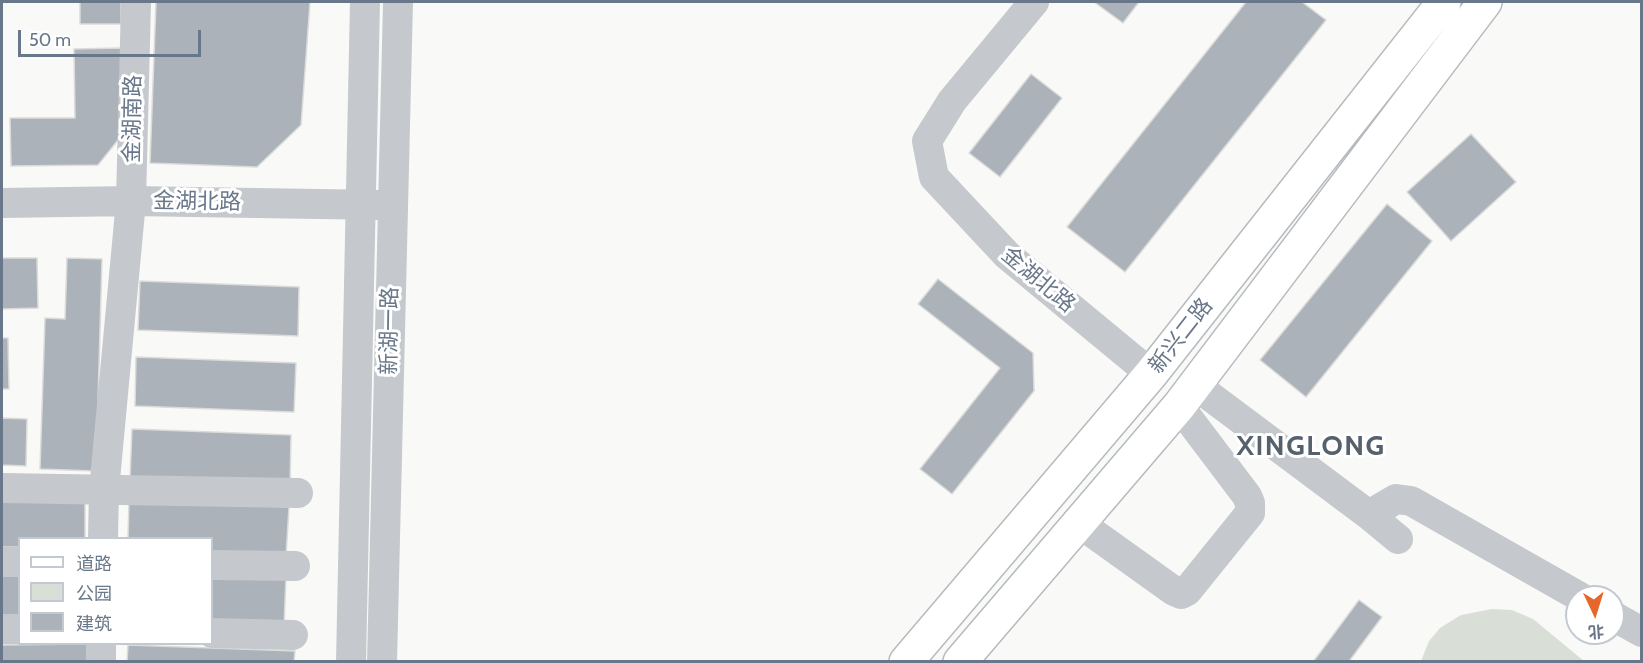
<!DOCTYPE html>
<meta charset="utf-8">
<style>
body{margin:0}
#map{position:relative;width:1643px;height:663px;overflow:hidden;background:#f9faf7;font-family:Cabin,"Noto Sans SC",sans-serif}
canvas{display:block}
.frame{position:absolute;inset:0;border:3px solid #687789;pointer-events:none}
.legend{position:absolute;left:18px;top:537px;width:195px;height:108px;box-sizing:border-box;background:#fff;border:2px solid #c3c9d0;margin:0;padding:8px 10px;list-style:none;font-size:18px;color:#687789}
.legend li{display:flex;align-items:center;gap:12px;height:30px}
.legend b{width:30px;border:2px solid #c3c9d0}
.north{position:absolute;left:1565px;top:585px;width:60px;height:60px;box-sizing:border-box;background:#fff;border:2px solid #c3c9d0;border-radius:50%;rotate:176deg;font-size:16px;font-weight:700;line-height:24px;text-align:center;color:#687789}
.north::after{content:'';display:block;margin:auto;width:21px;height:27px;background:#e5672c;clip-path:polygon(50% 0,100% 100%,50% 72%,0 100%)}
.scale{position:absolute;left:18px;top:30px;width:183px;height:27px;box-sizing:border-box;border:3px solid #687789;border-top:0;padding-left:8px;font-size:18px;line-height:21px;white-space:nowrap;color:#687789;-webkit-text-stroke:4px #fff;paint-order:stroke}
</style>
<div id="map">
<canvas width="1643" height="663"></canvas>
<div class="frame"></div>
<ul class="legend">
<li><b style="height:8px;background:#fff"></b>道路</li>
<li><b style="height:16px;background:#d9dfd6"></b>公园</li>
<li><b style="height:16px;background:#abb2ba"></b>建筑</li>
</ul>
<div class="north">北</div>
<div class="scale">50 m</div>
</div>
<script>
const g = document.querySelector('canvas').getContext('2d');
g.lineJoin = 'round';
function paint(path, color) {
  g.fillStyle = color;
  g.fill(path, 'evenodd');
}
function toPath(rows) {
  const path = new Path2D();
  for (const r of rows) {
    path.moveTo(r[0], r[1]);
    for (let i = 2; i < r.length; i += 2) path.lineTo(r[i], r[i + 1]);
  }
  return path;
}
function stroke(path, color, width, dash) {
  g.strokeStyle = color;
  g.lineWidth = width;
  g.lineCap = dash ? 'butt' : 'round';
  g.setLineDash(dash || []);
  g.stroke(path);
}
function write(font, color, halo, rows, align = 'center') {
  g.font = font + ' Cabin,"Noto Sans SC",sans-serif';
  g.lineWidth = 6;
  g.setLineDash([]);
  g.textBaseline = 'middle';
  g.strokeStyle = halo;
  g.fillStyle = color;
  for (const [text, x, y, turn = 0] of rows) {
    g.save();
    g.translate(x, y);
    g.rotate((+turn || 0) * Math.PI / 180);
    g.textAlign = isNaN(turn) ? turn : align;
    if (halo) g.strokeText(text, 0, 0);
    g.fillText(text, 0, 0);
    g.restore();
  }
}
const green = toPath([
 [1492,609,1512,610,1533,619,1584,661,1421,661,1429,641,1440,628,1461,615]
]);
const building = toPath([
 [80,2,121,2,121,24,80,24,80,2],
 [156,2,310,2,301,125,257,167,150,163,156,2],
 [1094,2,1139,2,1123,23,1094,2],
 [1246,2,1302,2,1326,20,1125,272,1067,227,1246,2],
 [121,48,122,135,98,165,11,166,10,118,75,118,74,49,121,48],
 [1031,74,1062,98,1000,177,969,153,1031,74],
 [1471,134,1516,182,1451,241,1407,192,1471,134],
 [1387,204,1432,241,1306,397,1260,360,1387,204],
 [2,258,37,258,38,308,2,309,2,258],
 [67,258,102,259,96,471,40,469,45,318,65,319,67,258],
 [938,279,1033,353,1034,391,952,494,920,469,1000,368,918,304,938,279],
 [140,281,299,287,298,336,138,330,140,281],
 [2,338,8,338,9,389,2,389,2,338],
 [136,357,296,363,294,412,135,406,136,357],
 [2,418,27,419,26,466,2,465,2,418],
 [132,429,291,435,290,484,130,478,132,429],
 [2,493,85,493,85,538,20,538,20,547,2,547,2,493],
 [129,501,289,507,286,556,212,553,212,538,128,538,129,501],
 [2,569,20,569,20,623,2,623,2,569],
 [212,574,286,577,284,626,212,623,212,574],
 [1359,600,1382,617,1350,660,1352,662,1313,662,1359,600],
 [87,644,87,662,2,662,2,645,87,644],
 [128,645,295,651,294,662,127,662,128,645]
]);
const minor = toPath([
 [1034,2,952,101,927,141,934,177,1007,255,1151,374],
 [2,203,131,201,381,205],
 [1195,385,1369,515,1396,499,1411,501,1580,597],
 [2,488,298,493],
 [1369,515,1398,539],
 [1079,523,1174,591,1181,594,1187,591,1250,513,1250,503,1247,496,1179,406],
 [103,538,104,490,131,201,136,2],
 [2,562,20,562],
 [212,565,295,566],
 [1613,616,1642,632],
 [2,629,20,629],
 [212,633,293,635],
 [101,662,101,644],
 [351,662,365,2],
 [382,662,398,2]
]);
const major = toPath([
 [906,662,1151,374,1444,2],
 [960,662,1179,406,1485,2]
]);
const streetNames = [
 ["金湖南路",133,119,-89],
 ["金湖北路",197,202,1],
 ["金湖北路",1038,280,40],
 ["新湖一路",390,331,-89],
 ["新兴二路",1181,336,-52]
];
const districtNames = [
 ["XINGLONG",1311,447]
];
paint(green, '#d9dfd6');
paint(building, '#abb2ba');
stroke(building, '#dbdbd9', 1.5);
stroke(major, '#b6babf', 36);
stroke(minor, '#c5c8cd', 30);
stroke(major, '#fff', 33);
write('22px', '#687789', '#fff', streetNames);
g.letterSpacing = '1.5px';
write('bold 28px', '#56616e', '#fff', districtNames);
g.letterSpacing = '0px';
</script>
